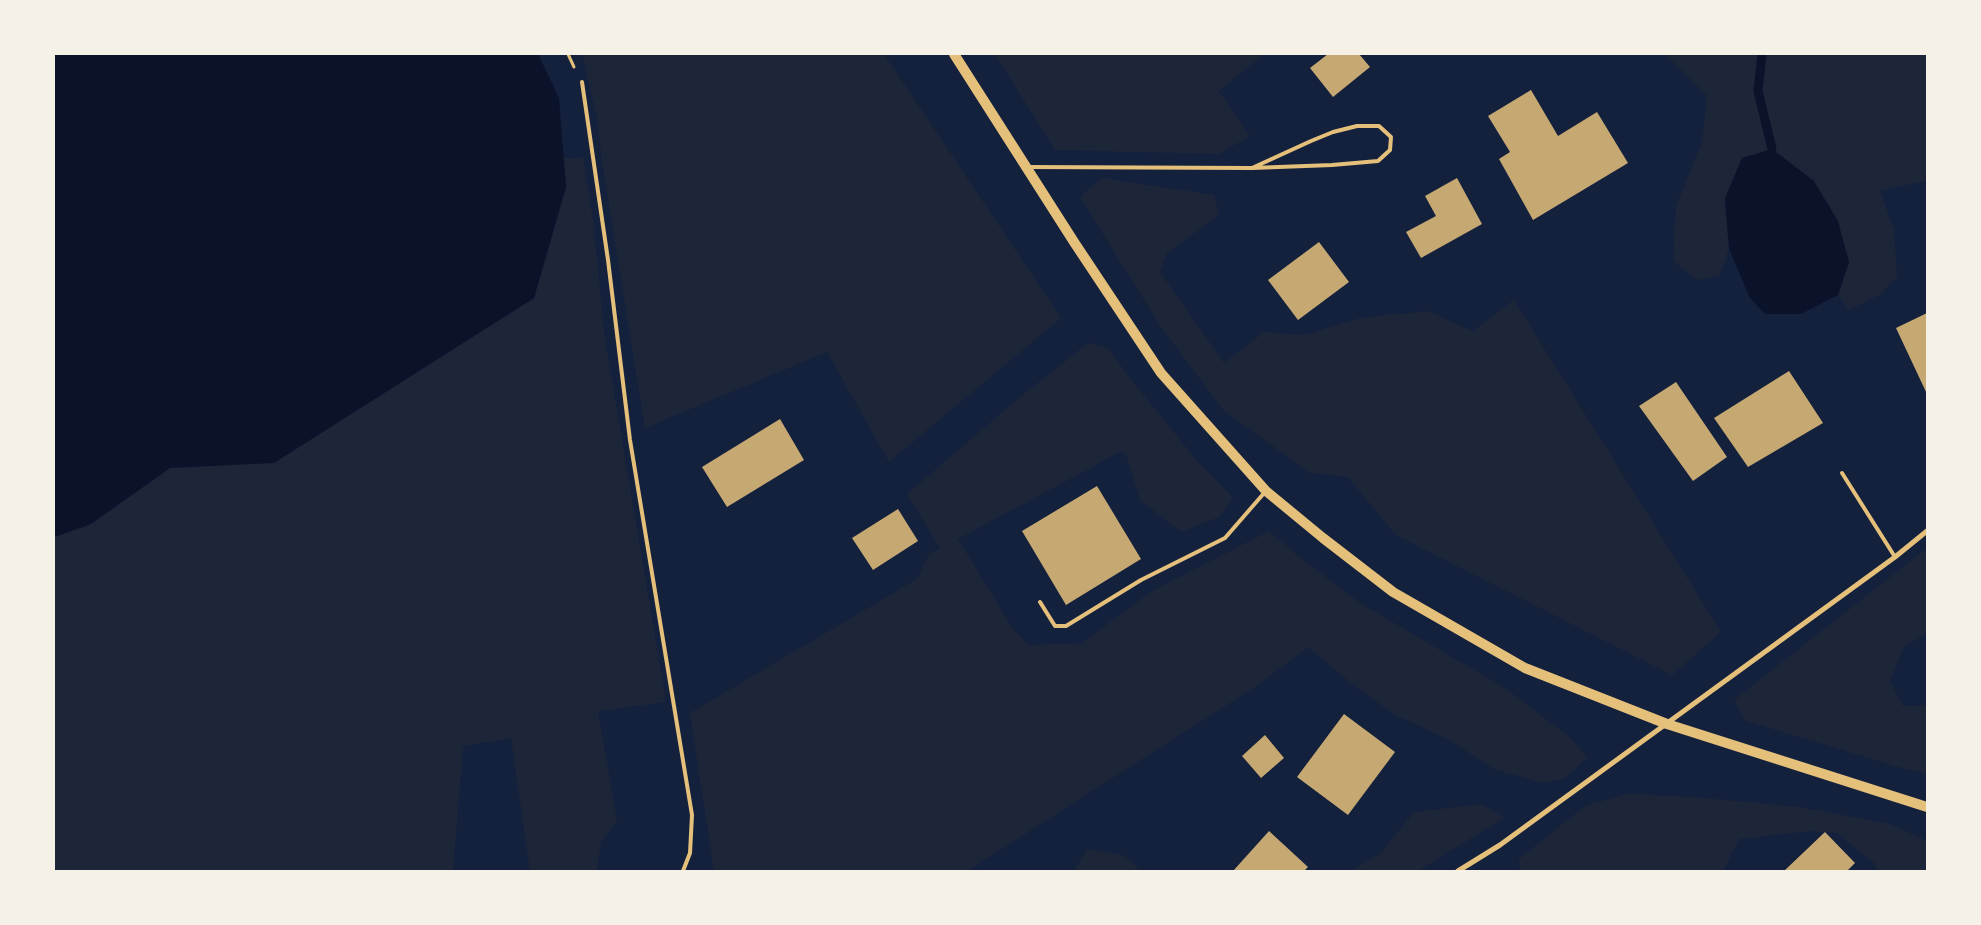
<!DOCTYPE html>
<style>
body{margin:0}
#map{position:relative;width:1981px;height:925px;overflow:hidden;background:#14213d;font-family:Quicksand,sans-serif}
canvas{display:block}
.frame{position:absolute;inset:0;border:55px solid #f6f1e7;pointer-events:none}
</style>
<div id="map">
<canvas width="1981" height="925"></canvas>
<div class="frame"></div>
</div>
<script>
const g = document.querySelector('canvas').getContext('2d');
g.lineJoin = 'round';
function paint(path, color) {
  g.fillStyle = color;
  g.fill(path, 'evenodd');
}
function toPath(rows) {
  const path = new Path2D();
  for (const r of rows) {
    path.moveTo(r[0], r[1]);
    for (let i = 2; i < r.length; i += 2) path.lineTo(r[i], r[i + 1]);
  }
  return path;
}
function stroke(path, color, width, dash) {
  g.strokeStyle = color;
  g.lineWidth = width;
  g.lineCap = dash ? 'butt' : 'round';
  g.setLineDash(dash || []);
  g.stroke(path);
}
const green = toPath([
 [582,54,884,54,1061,318,889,462,827,352,645,428,601,155,598,122],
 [995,54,1264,54,1219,91,1250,136,1219,154,1055,150],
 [1665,54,1927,54,1927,181,1880,190,1894,231,1897,277,1881,294,1849,310,1838,295,1849,262,1725,198,1729,249,1719,276,1697,280,1673,261,1676,206,1702,142,1707,96],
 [564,158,583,158,593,220,605,339,666,702,598,711,617,821,601,842,597,871,530,871,511,738,463,746,453,871,54,871,54,535,57,536,91,524,170,468,274,462,534,298,566,187],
 [1101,178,1214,195,1219,215,1167,253,1160,272,1224,363,1264,332,1304,335,1360,318,1428,311,1473,331,1514,300,1721,632,1672,675,1396,535,1348,477,1310,473,1224,411,1161,327,1080,197],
 [1088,343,1109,349,1128,376,1194,457,1233,498,1219,517,1181,532,1140,500,1126,455,1122,451,958,539,1011,626,1029,645,1082,643,1152,591,1269,531,1297,555,1360,603,1505,688,1572,739,1587,758,1564,779,1543,783,1494,769,1448,739,1395,715,1347,680,1308,647,1255,687,967,871,714,871,690,713,917,579,929,554,940,548,907,494,1019,398],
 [1927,548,1927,633,1904,647,1890,681,1903,706,1927,705,1927,774,1902,768,1746,721,1734,700],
 [1627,794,1694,797,1799,807,1890,824,1927,841,1927,871,1877,871,1875,864,1837,833,1811,831,1739,839,1723,871,1520,871,1519,859,1585,806],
 [1482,804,1504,818,1418,871,1350,871,1380,854,1414,812],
 [1087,849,1123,855,1141,871,1074,871]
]);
const water = toPath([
 [54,54,538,54,559,98,566,187,534,298,274,463,170,468,91,524,57,536,54,535],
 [1772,149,1814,181,1838,221,1849,262,1838,295,1801,314,1765,314,1750,298,1729,249,1725,198,1742,158]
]);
const stream = toPath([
 [1762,54,1758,91,1772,149]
]);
const building = toPath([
 [1328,54,1359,54,1370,67,1333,97,1310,68],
 [1531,90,1558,136,1597,112,1628,163,1533,220,1499,159,1510,152,1488,116],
 [1457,178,1482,224,1421,258,1406,232,1436,216,1425,196],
 [1319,242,1349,282,1298,320,1268,280],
 [1927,313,1927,394,1896,328],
 [1789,371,1823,423,1748,467,1714,418],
 [1676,382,1727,457,1693,481,1639,406],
 [780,419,804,460,727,507,702,467],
 [1097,486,1141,559,1066,605,1022,531],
 [898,509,918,541,873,570,852,538],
 [1344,714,1395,752,1348,815,1297,777],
 [1265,735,1284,758,1261,778,1242,756],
 [1269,831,1308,867,1304,871,1233,871],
 [1825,832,1855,863,1847,871,1784,871]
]);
const path = toPath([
 [568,54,574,67]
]);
const service = toPath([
 [582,82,608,260,630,440,692,815,690,853,683,871],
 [1028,167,1252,168,1332,165,1378,161,1390,150,1391,137,1379,126,1357,126,1333,132,1311,141,1252,168],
 [1842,473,1895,557],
 [1040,602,1055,626,1066,626,1141,580,1225,538,1265,492]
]);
const minor = toPath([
 [1458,871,1500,845,1895,557,1927,531]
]);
const secondary = toPath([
 [954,54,1074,242,1161,373,1266,491,1323,538,1393,592,1525,668,1667,724,1927,807]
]);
paint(green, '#1d2539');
paint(water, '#0b132b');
stroke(stream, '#0b132b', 9);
paint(building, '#c6a872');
stroke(path, '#e5c07b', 3);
stroke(service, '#e5c07b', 4);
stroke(minor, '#e5c07b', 5);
stroke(secondary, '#e5c07b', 10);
</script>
